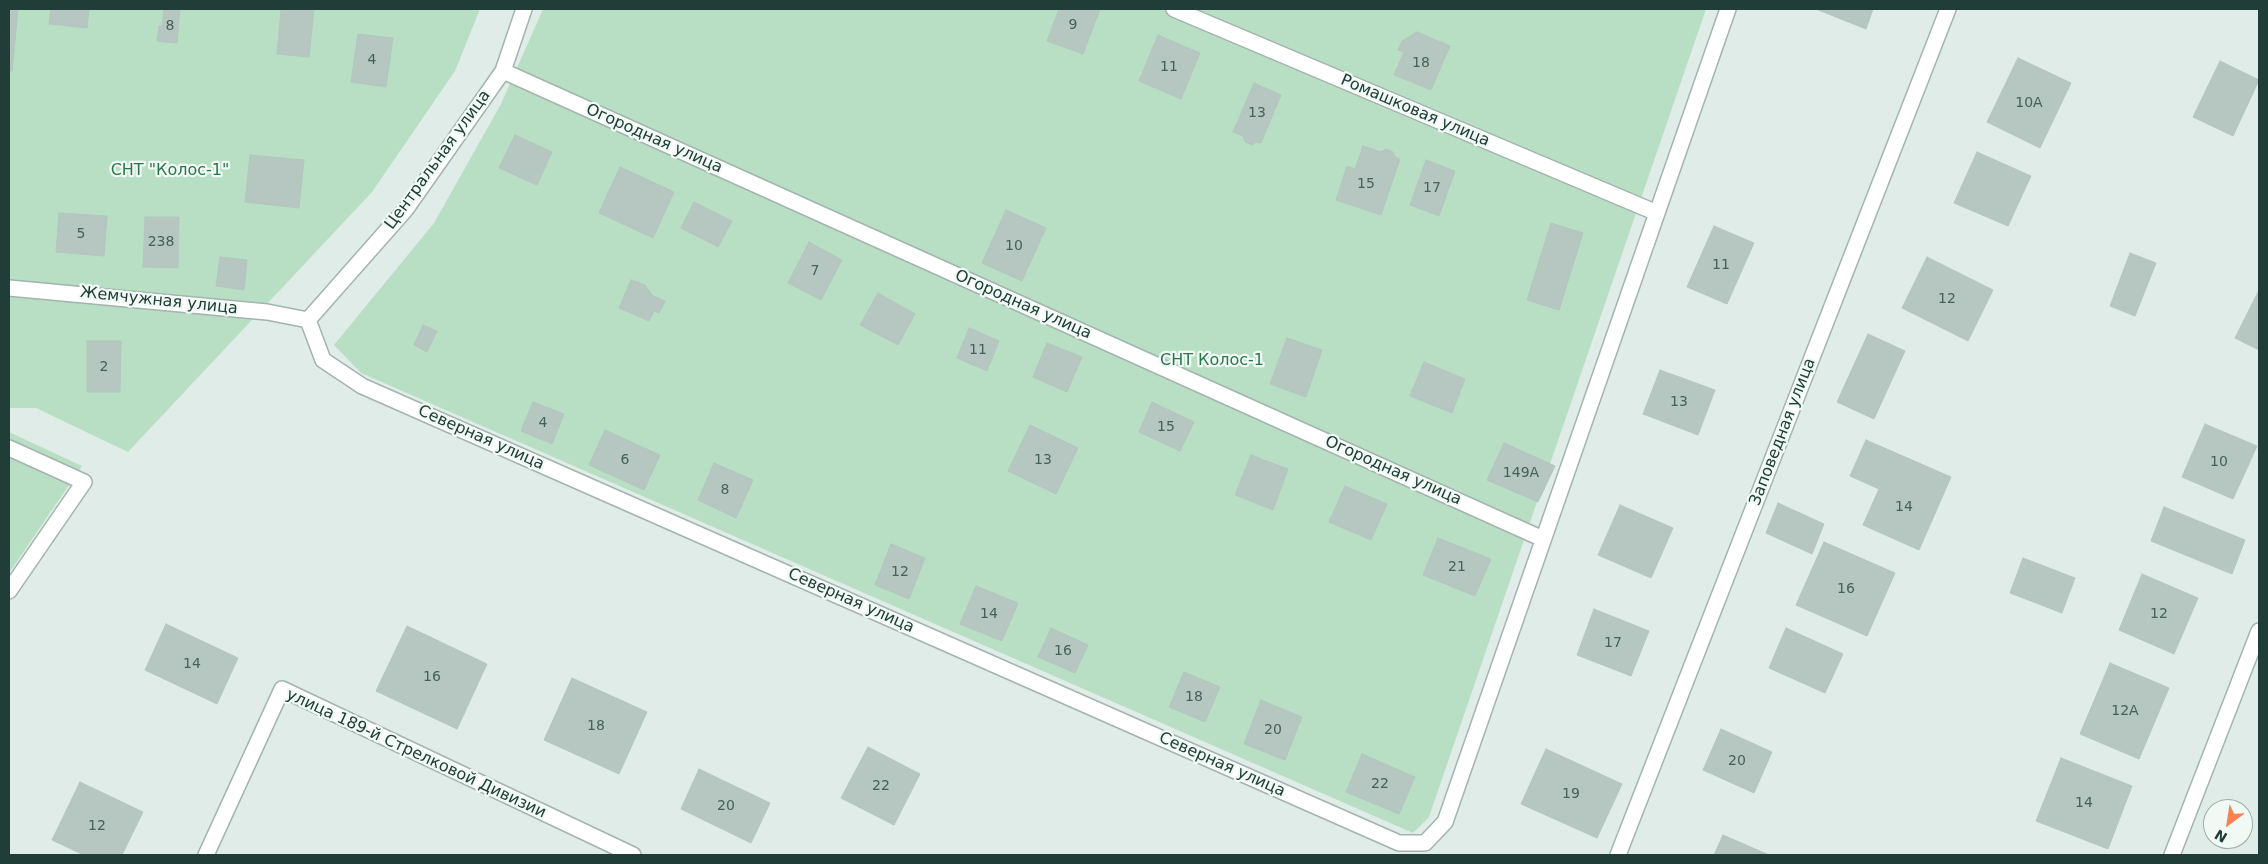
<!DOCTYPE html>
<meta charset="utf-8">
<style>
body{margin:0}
#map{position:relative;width:2268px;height:864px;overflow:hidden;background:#e0ece7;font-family:"DejaVu Sans",sans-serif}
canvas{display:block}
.frame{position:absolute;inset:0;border:10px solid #203e37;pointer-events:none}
.north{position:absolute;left:2203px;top:799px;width:50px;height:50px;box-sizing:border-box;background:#f1f9f5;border:1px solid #9daea9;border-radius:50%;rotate:211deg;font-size:14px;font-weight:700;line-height:20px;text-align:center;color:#203e37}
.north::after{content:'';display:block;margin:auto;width:18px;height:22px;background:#fa8151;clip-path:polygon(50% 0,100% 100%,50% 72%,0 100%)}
</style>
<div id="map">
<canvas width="2268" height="864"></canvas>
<div class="frame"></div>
<div class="north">N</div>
</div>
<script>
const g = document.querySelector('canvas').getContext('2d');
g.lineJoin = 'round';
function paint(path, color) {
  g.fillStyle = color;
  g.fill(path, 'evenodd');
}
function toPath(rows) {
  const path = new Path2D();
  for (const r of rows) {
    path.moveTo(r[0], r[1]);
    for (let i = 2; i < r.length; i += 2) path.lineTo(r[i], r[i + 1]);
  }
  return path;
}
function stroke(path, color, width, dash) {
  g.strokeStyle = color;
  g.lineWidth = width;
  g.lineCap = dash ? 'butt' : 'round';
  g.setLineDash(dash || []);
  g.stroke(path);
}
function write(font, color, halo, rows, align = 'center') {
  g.font = font + ' "DejaVu Sans",sans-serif';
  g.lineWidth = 4.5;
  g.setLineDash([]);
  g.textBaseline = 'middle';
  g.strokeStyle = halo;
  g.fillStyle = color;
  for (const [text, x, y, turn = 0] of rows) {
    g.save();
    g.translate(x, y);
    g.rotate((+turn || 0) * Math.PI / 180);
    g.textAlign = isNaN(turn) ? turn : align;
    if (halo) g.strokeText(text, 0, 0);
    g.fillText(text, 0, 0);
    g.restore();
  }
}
const green = toPath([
 [9,9,480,9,455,71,372,192,128,452,36,408,9,408],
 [543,9,1706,9,1429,817,1413,833,361,373,334,345,434,223,501,104],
 [9,432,82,466,9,573]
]);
const building = toPath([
 [9,9,18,9,12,71,9,71,9,9],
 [51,9,89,9,87,28,49,24,51,9],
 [164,9,180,9,177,43,157,41,159,26,162,26,164,9],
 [281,9,314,9,309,57,277,54,281,9],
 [1059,9,1100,9,1083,54,1047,41,1059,9],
 [1816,9,1873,9,1866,29,1816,9],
 [1417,32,1450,46,1431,90,1394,75,1404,52,1398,50,1402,41,1417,32],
 [358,34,393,38,386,87,351,82,358,34],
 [1158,35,1200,53,1181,99,1139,81,1158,35],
 [2018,58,2071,83,2040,148,1987,122,2018,58],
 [2220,61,2259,80,2233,136,2193,117,2220,61],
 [1254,83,1281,95,1261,143,1256,142,1252,145,1245,142,1243,136,1233,132,1254,83],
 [515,135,552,152,537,185,499,168,515,135],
 [1363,146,1381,152,1386,149,1393,152,1395,157,1400,159,1381,215,1336,200,1347,166,1355,169,1363,146],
 [1977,152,2031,176,2008,226,1954,203,1977,152],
 [250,155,304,160,299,208,245,202,250,155],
 [1426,160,1455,171,1439,216,1410,205,1426,160],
 [620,167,674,192,653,238,599,213,620,167],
 [694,202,732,221,718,247,681,228,694,202],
 [1006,210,1046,228,1022,281,982,263,1006,210],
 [59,213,107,216,104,256,56,252,59,213],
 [145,217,179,217,178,268,143,267,145,217],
 [1551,223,1583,233,1559,310,1527,300,1551,223],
 [1714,226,1754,243,1727,304,1687,287,1714,226],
 [809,242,842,260,821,300,788,283,809,242],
 [2130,253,2156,263,2135,316,2110,306,2130,253],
 [220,257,247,260,244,290,216,286,220,257],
 [1927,257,1993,290,1968,341,1902,308,1927,257],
 [631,280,645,285,653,296,665,301,659,313,654,311,649,321,619,308,631,280],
 [2259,290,2259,350,2235,338,2259,290],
 [878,293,915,314,898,345,860,325,878,293],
 [423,325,437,331,427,352,414,345,423,325],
 [969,328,999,341,987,371,957,358,969,328],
 [1868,334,1905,351,1874,419,1837,402,1868,334],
 [1287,338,1322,350,1306,397,1270,384,1287,338],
 [87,341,121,341,120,392,87,392,87,341],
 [1047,343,1082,357,1067,392,1033,377,1047,343],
 [1424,362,1465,379,1452,413,1410,396,1424,362],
 [1660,370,1715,390,1698,435,1643,414,1660,370],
 [533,402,564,414,552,444,521,431,533,402],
 [1152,402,1194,422,1180,451,1139,432,1152,402],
 [2205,424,2257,446,2233,499,2182,477,2205,424],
 [1030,425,1078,448,1056,494,1008,471,1030,425],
 [605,430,660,455,644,490,589,465,605,430],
 [1866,440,1951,477,1919,550,1863,525,1879,489,1850,476,1866,440],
 [1504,443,1555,466,1538,502,1487,480,1504,443],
 [1251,455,1288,469,1273,510,1235,495,1251,455],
 [714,463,753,480,736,518,698,500,714,463],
 [1345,486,1387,504,1371,540,1329,522,1345,486],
 [1778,503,1824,524,1812,554,1766,533,1778,503],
 [1620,505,1673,528,1651,578,1598,555,1620,505],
 [2164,507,2245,540,2232,574,2151,541,2164,507],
 [1438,538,1491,559,1475,596,1423,575,1438,538],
 [1824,542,1895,573,1867,636,1796,605,1824,542],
 [891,544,925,558,909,599,875,585,891,544],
 [2023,558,2075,578,2062,613,2010,593,2023,558],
 [2142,574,2198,598,2174,654,2119,630,2142,574],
 [976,586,1018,603,1002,641,960,624,976,586],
 [1594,609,1649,631,1631,676,1577,655,1594,609],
 [166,624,238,658,217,704,145,670,166,624],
 [407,626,487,664,457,729,376,691,407,626],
 [1051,628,1088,645,1075,673,1038,657,1051,628],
 [1786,628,1843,654,1825,693,1769,668,1786,628],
 [2110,663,2169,688,2139,759,2080,734,2110,663],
 [1184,672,1220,687,1205,722,1169,707,1184,672],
 [572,678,647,712,619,774,544,740,572,678],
 [1261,700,1302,717,1285,760,1244,744,1261,700],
 [1721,729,1772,752,1754,793,1703,770,1721,729],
 [868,747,920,774,894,825,841,798,868,747],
 [1546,749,1622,784,1597,838,1521,804,1546,749],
 [1362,754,1415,777,1399,814,1346,792,1362,754],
 [2061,758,2132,786,2108,849,2036,821,2061,758],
 [699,769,770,803,751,843,681,809,699,769],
 [80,782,143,812,122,855,84,855,52,840,80,782],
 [1723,835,1769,855,1714,855,1723,835]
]);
const minor = toPath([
 [1174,9,1657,213],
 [503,71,1543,539],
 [9,288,267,312,308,320],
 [308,320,323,360,362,386,1399,843,1425,843,1445,822,1728,9],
 [308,320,406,209,503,71,524,9],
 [9,448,84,482,9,591],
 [206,855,282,689,633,855],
 [1618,855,1948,9],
 [2172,855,2259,631]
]);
const numberNames = [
 ["9",1073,25],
 ["8",170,26],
 ["4",372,60],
 ["18",1421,63],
 ["11",1169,67],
 ["10А",2029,103],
 ["13",1257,113],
 ["15",1366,184],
 ["17",1432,188],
 ["5",81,234],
 ["238",161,242],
 ["10",1014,246],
 ["11",1721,265],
 ["7",815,271],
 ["12",1947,299],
 ["11",978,350],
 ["2",104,367],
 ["13",1679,402],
 ["4",543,423],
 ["15",1166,427],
 ["6",625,460],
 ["13",1043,460],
 ["10",2219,462],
 ["149А",1521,473],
 ["8",725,490],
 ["14",1904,507],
 ["21",1457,567],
 ["12",900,572],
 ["16",1846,589],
 ["14",989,614],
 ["12",2159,614],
 ["17",1613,643],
 ["16",1063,651],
 ["14",192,664],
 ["16",432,677],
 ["18",1194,697],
 ["12А",2125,711],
 ["18",596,726],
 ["20",1273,730],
 ["20",1737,761],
 ["22",1380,784],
 ["22",881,786],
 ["19",1571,794],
 ["14",2084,803],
 ["20",726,806],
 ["12",97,826]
];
const streetNames = [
 ["Ромашковая улица",1415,111,23],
 ["Огородная улица",654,139,24],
 ["Центральная улица",438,160,-54],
 ["Жемчужная улица",159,301,6],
 ["Огородная улица",1023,305,24],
 ["Заповедная улица",1783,432,-69],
 ["Северная улица",481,438,24],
 ["Огородная улица",1393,471,24],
 ["Северная улица",851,601,24],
 ["улица 189-й Стрелковой Дивизии",416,754,25],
 ["Северная улица",1222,765,24]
];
const parkNames = [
 ["СНТ \"Колос-1\"",170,171],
 ["СНТ Колос-1",1212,361]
];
paint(green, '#b8dfc4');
paint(building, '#b6c7c1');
stroke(building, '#b3c6bf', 1);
stroke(minor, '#a3b4af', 18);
stroke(minor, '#fff', 15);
write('14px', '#46605a', null, numberNames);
write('16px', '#203e37', '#f1f9f5', streetNames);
write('16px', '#28774a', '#f1f9f5', parkNames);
</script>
